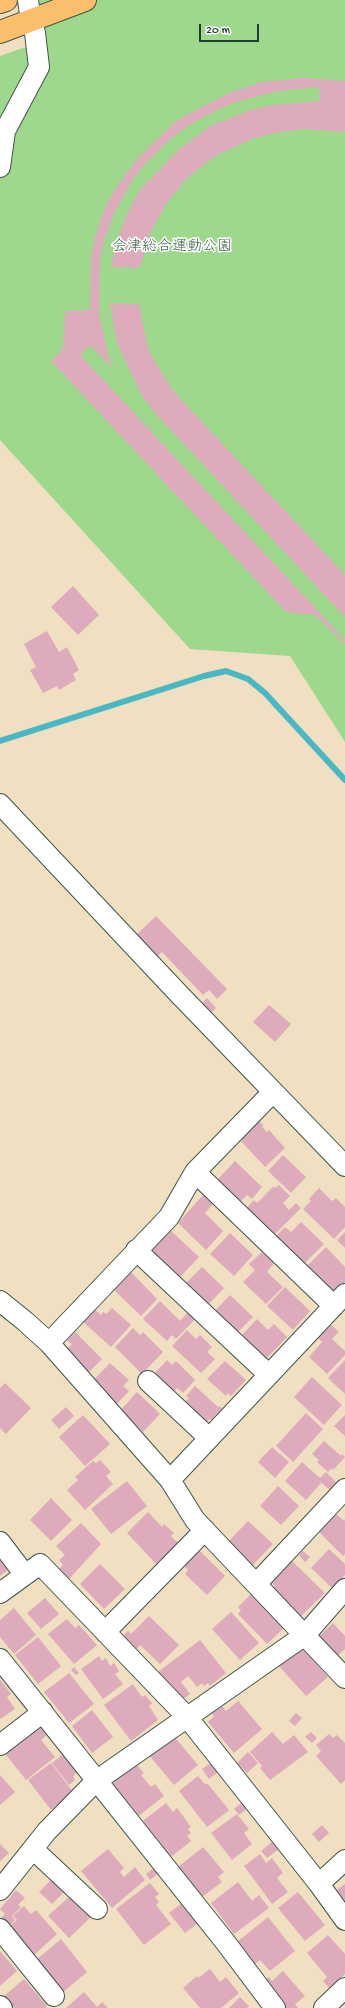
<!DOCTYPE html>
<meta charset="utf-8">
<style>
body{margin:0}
#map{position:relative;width:345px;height:2008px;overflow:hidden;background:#f1dfc2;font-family:"Gochi Hand",sans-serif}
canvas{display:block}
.scale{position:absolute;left:199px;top:24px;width:60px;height:18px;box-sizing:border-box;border:2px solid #1f3d34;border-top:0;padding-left:5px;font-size:12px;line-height:14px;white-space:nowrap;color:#1f3d34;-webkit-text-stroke:3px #fff;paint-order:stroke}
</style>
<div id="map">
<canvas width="345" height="2008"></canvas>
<div class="scale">20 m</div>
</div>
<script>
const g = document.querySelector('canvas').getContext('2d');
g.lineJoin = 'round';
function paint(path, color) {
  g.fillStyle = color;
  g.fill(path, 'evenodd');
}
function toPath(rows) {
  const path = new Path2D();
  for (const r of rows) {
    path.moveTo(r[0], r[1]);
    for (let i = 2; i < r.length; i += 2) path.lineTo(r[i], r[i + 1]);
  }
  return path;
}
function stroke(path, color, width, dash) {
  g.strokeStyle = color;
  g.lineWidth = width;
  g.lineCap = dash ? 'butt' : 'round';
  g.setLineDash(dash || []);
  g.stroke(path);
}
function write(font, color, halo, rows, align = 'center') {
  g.font = font + ' "Gochi Hand","Klee One",sans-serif';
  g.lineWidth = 3;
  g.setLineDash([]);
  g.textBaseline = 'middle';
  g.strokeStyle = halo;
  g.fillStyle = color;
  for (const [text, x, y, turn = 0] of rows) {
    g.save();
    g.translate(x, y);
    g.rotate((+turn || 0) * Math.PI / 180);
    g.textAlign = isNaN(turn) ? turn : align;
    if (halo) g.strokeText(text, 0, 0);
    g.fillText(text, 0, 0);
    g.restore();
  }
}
const green = toPath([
 [37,0,345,0,345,742,290,656,190,649,0,440,0,56,46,40]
]);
const stream = toPath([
 [0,741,204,676,226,671,248,679,265,693,345,780]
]);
const building = toPath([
 [303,78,345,81,345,132,304,129,275,133,254,138,217,155,188,177,167,202,150,233,140,268,111,267,115,246,126,216,139,191,178,150,210,126,250,110,273,105,320,101,319,87,277,91,236,102,219,109,186,127,168,141,143,166,133,179,115,211,104,240,100,261,99,312,106,347,112,368,90,345,80,355,345,640,345,644,315,615,286,612,51,361,63,349,65,311,90,310,91,258,95,237,102,215,113,192,137,159,177,120,229,93,262,82],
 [110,303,139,304,148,349,157,366,175,393,345,575,345,617,155,413,141,394,117,343],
 [73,586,99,615,78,635,51,607],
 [47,631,59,652,67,647,79,670,73,674,76,680,59,690,57,686,43,693,30,670,36,667,24,644],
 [156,916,227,989,217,999,209,990,203,995,162,952,154,960,133,938],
 [207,998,216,1008,208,1016,199,1006],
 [269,1005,291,1024,275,1042,253,1022],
 [258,1120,264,1126,262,1127,267,1132,269,1130,285,1148,265,1167,241,1141,243,1140,240,1136],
 [283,1155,306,1177,291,1193,268,1171],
 [235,1161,262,1187,252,1199,247,1195,240,1202,217,1180],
 [279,1185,290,1196,283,1203,289,1210,296,1203,301,1208,274,1235,244,1211,254,1200,257,1203,274,1186,275,1188],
 [319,1188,332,1201,336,1198,345,1207,345,1227,334,1239,303,1209,311,1201,309,1199],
 [204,1194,214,1203,205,1213,223,1231,206,1250,178,1223],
 [301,1222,324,1244,304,1264,272,1240,285,1227,291,1232],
 [169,1229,199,1257,179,1278,148,1250],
 [345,1232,345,1248,337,1240],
 [230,1233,253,1255,234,1276,210,1254],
 [326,1247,345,1267,345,1282,334,1293,307,1266],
 [262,1252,274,1263,267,1272,283,1287,266,1304,243,1282,255,1270,249,1264],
 [202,1267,224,1288,207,1306,184,1285],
 [131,1272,157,1299,141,1316,114,1290],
 [285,1287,310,1311,293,1330,267,1306],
 [230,1295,253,1317,237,1333,214,1312],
 [160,1301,180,1321,190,1310,197,1317,176,1339,172,1335,167,1341,143,1319],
 [112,1308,131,1325,111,1347,83,1322,94,1309,101,1315,103,1312,106,1314],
 [257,1319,268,1330,274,1324,287,1337,266,1359,241,1336],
 [331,1325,339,1332,332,1339,345,1351,345,1355,327,1374,309,1357,322,1342,318,1338],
 [133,1328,140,1335,143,1332,163,1352,142,1374,115,1347],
 [187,1330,196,1339,200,1335,212,1347,207,1352,215,1359,201,1373,172,1346],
 [75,1332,102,1359,86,1375,63,1353,72,1344,67,1340],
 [167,1360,172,1365,176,1361,195,1380,183,1393,177,1388,172,1394,152,1376],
 [345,1360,345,1394,328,1378],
 [225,1361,246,1380,231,1396,228,1393,226,1396,207,1379],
 [110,1363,129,1380,123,1386,129,1391,115,1406,91,1383],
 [312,1377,342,1405,324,1425,294,1397],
 [5,1383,31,1408,6,1434,0,1428,0,1388],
 [195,1386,218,1407,219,1406,222,1408,211,1420,210,1419,204,1424,183,1404,189,1398,186,1396],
 [137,1392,160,1414,143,1432,120,1411],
 [66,1407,74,1416,59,1429,51,1420],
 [306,1413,323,1429,293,1462,276,1446],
 [83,1415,110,1444,85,1466,59,1437],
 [345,1415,345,1436,334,1426],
 [324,1441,341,1456,342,1454,345,1457,333,1470,332,1468,328,1472,317,1462,319,1460,312,1454],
 [272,1447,289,1462,275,1478,258,1462],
 [100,1460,111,1472,106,1476,113,1484,85,1510,67,1490,78,1480,75,1477,93,1461,96,1463],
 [302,1462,320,1478,326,1472,338,1484,331,1491,318,1480,321,1483,306,1500,285,1481],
 [127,1481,147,1506,111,1534,91,1509],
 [278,1486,299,1506,281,1525,260,1506],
 [51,1498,72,1520,51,1541,30,1520],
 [148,1512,162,1527,164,1524,174,1533,171,1536,180,1545,158,1566,127,1533],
 [335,1513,344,1521,345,1519,345,1554,343,1556,318,1531],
 [248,1521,273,1544,250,1568,227,1543],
 [81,1523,101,1544,69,1579,59,1569,63,1565,59,1560,65,1555,56,1546],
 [329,1549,345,1564,345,1575,332,1588,311,1568],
 [200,1551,225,1576,207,1595,185,1574,188,1570,184,1566],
 [303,1551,310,1557,305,1562,299,1555],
 [0,1560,8,1570,0,1576],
 [291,1560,325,1593,301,1616,273,1588,275,1586,270,1581],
 [100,1564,125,1589,104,1609,80,1584],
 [252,1593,285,1627,267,1644,238,1614,241,1610,238,1607],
 [45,1598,59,1614,41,1629,27,1613],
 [14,1608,36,1635,14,1654,0,1637,0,1620],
 [231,1612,259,1643,240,1660,212,1629],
 [149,1616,179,1645,160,1664,140,1645,137,1649,123,1636,128,1631,131,1634],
 [67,1619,75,1628,79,1625,97,1645,74,1664,48,1634],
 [333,1623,345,1636,345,1649,335,1658,317,1638],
 [38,1637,61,1666,38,1684,15,1655],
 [200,1640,226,1673,210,1686,208,1683,204,1686,202,1683,197,1687,188,1676,181,1682,190,1694,181,1701,158,1672],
 [300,1645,328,1677,306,1696,278,1665],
 [99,1656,102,1661,106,1658,110,1666,114,1663,119,1671,115,1674,123,1684,103,1699,81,1669],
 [74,1667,79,1673,76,1675,71,1670],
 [69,1673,94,1704,69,1723,44,1692],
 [0,1679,11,1694,7,1697,15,1709,0,1719],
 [133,1684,142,1697,145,1695,152,1703,149,1706,158,1720,131,1741,104,1705],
 [238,1701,262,1729,234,1753,208,1722,214,1716,210,1712,217,1706,219,1709,222,1706,226,1711],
 [92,1710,113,1737,92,1753,72,1726],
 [296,1713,302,1718,295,1726,289,1721],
 [38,1724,47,1735,41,1740,55,1757,26,1780,4,1752],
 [272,1732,283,1744,294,1735,308,1752,270,1780,260,1768,262,1766,250,1752],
 [311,1732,317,1738,312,1743,305,1737],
 [329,1734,333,1738,337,1735,345,1743,345,1780,341,1784,316,1756,321,1751,316,1745],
 [173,1735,198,1765,174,1785,149,1755],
 [66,1752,79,1771,73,1776,75,1780,69,1785,52,1763],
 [248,1752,258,1763,247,1773,237,1763],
 [215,1760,222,1769,209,1779,202,1769],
 [51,1763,73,1792,51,1810,28,1780],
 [137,1765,144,1773,141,1775,151,1787,155,1784,164,1796,136,1818,110,1786,115,1781,113,1778,123,1771,125,1774],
 [0,1775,15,1792,0,1805],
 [198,1776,206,1785,207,1783,229,1810,207,1827,179,1791],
 [244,1801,249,1807,239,1815,234,1809],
 [166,1803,173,1812,177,1808,191,1827,188,1829,191,1833,187,1836,191,1841,171,1857,143,1821],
 [237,1814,249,1829,244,1833,252,1844,232,1860,211,1833],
 [322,1825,329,1833,319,1842,312,1834],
 [273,1841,279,1849,267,1858,261,1851],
 [0,1844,9,1853,0,1861],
 [203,1847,224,1872,218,1877,222,1882,202,1897,178,1867],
 [108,1849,124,1868,120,1872,124,1877,135,1867,145,1880,112,1908,81,1871],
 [260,1854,266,1863,272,1858,283,1873,277,1878,288,1892,272,1904,244,1866],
 [155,1867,160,1872,150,1880,146,1874],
 [55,1876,68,1888,52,1904,39,1892],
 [238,1882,252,1901,259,1895,269,1908,234,1934,211,1903],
 [150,1883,159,1894,155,1897,159,1902,156,1905,171,1924,144,1945,116,1909],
 [345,1884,345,1903,335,1891],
 [16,1890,25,1898,18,1905,21,1907,12,1916,15,1920,8,1927,0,1919,5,1914,0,1909],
 [298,1892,325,1925,305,1941,278,1908],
 [72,1894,92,1916,69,1938,48,1916],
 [182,1903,198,1923,185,1933,169,1913],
 [24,1906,31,1914,36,1910,57,1934,34,1955,9,1927,17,1920,13,1916],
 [268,1917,295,1951,270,1971,260,1960,255,1964,237,1942],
 [328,1935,345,1954,345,1974,329,1988,323,1981,327,1977,307,1953],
 [61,1939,87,1972,62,1993,36,1960],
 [0,1951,17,1971,0,1986],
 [210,1969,220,1982,226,1977,239,1993,221,2008,200,2008,183,1988,197,1976,198,1978],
 [283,1971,305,1996,295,2004,298,2008,282,2008,261,1983,269,1977,272,1981],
 [24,1979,47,2006,45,2008,14,2008,4,1996],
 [84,1992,97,2007,102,2002,108,2008,66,2008],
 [240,1997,249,2006,247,2008,229,2008]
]);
const street = toPath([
 [0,167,5,131,39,67,35,33,31,21,28,0],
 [0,804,177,992,345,1166],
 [195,1172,334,1306],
 [136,1250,268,1374],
 [0,1301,26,1322,49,1343,170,1480,195,1520,345,1678],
 [49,1343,169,1217,195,1172,273,1092],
 [148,1381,209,1438],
 [170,1480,345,1294],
 [0,1542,25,1575],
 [256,1584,345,1489],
 [0,1593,40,1564,187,1717,319,1884,345,1920],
 [105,1632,205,1530],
 [0,1659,226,1943,275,2008],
 [0,1745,43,1712],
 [33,1849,97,1909],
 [319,1884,345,1860],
 [0,1890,47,1831,96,1781,305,1635,345,1589],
 [0,1929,54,1996],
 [0,2006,2,2008],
 [324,2008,345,1988]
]);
const primary = toPath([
 [0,2,6,0],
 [0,32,85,0]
]);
const parkNames = [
 ["会津総合運動公園",172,248]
];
paint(green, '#9dd88c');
stroke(stream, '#4ab8c4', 6);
paint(building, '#ddabbc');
stroke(street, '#3e5549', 22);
stroke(primary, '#3e5549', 24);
stroke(street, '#fff', 20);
stroke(primary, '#fabe6d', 22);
write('15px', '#3e644a', '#fff', parkNames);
</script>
